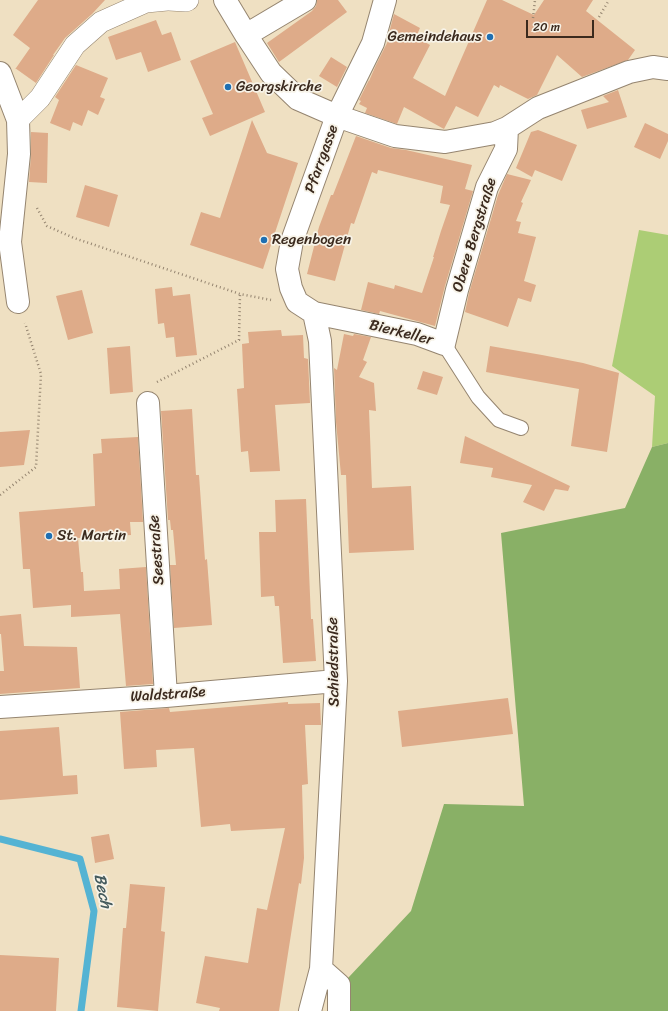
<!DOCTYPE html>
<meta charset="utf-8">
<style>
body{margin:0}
#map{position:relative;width:668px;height:1011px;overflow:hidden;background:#efe0c2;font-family:Sriracha,sans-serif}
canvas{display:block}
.scale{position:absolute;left:526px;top:20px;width:68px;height:18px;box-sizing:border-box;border:2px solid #3b2a1e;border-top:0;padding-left:5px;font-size:12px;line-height:14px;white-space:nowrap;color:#3b2a1e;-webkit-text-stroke:3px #f7f3e8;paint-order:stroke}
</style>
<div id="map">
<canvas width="668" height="1011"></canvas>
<div class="scale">20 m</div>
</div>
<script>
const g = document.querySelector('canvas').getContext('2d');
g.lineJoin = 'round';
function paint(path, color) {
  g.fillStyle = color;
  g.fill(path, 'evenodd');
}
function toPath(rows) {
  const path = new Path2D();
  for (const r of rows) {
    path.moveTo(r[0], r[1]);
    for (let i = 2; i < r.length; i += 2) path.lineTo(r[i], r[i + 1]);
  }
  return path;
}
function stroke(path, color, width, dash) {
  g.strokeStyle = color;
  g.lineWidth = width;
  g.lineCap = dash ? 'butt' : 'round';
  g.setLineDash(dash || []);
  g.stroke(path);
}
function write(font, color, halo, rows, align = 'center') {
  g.font = font + ' Sriracha,sans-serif';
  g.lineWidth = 3.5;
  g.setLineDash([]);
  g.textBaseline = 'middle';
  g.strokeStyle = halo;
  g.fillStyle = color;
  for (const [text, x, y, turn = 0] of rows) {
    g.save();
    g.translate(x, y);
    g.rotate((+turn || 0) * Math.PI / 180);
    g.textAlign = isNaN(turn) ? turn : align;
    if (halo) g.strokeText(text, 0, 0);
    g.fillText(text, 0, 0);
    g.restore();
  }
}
const green = toPath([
 [639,230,668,235,668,443,652,447,655,396,612,366]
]);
const forest = toPath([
 [668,443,668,1011,349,1011,348,978,411,911,444,804,524,806,501,533,625,508,652,447]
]);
const stream = toPath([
 [0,839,80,859,94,911,81,1011]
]);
const building = toPath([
 [38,0,105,0,92,14,65,38,53,55,54,55,36,83,15,68,16,68,30,48,13,35],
 [317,0,338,0,347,12,279,62,267,43,312,11,316,6],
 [487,0,502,0,534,15,544,0,593,0,586,11,635,50,628,60,582,77,557,55,537,95,528,99,500,85,499,88,494,85,478,117,456,106,444,129,404,107,397,124,365,113,367,108,359,104,361,101,359,100,369,80,369,81,376,65,391,35,389,33,394,14,420,28,416,37,430,45,413,78,445,96],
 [156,20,162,35,171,32,181,60,148,72,141,52,116,60,108,37],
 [235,42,265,112,210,136,202,118,213,114,190,61],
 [331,57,347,67,337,87,319,76],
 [76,65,108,78,100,97,105,99,98,115,88,110,82,126,73,122,70,131,50,123,59,100,55,97],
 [618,90,627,117,587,129,581,110,609,102,603,96],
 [252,120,267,153,298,163,263,269,190,245,201,212,220,218],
 [645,123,668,134,668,141,660,159,634,147],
 [538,130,577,145,562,181,535,170,532,177,516,168,531,132],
 [31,132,48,133,47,183,29,182,31,155],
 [356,136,391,148,406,150,472,165,465,189,473,191,445,286,435,326,380,311,379,314,361,310,368,282,394,289,395,285,422,293,434,257,433,257,441,231,450,205,440,203,443,186,378,170,377,174,372,172,354,224,351,223,335,281,307,274,319,227,331,195,333,195],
 [507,174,531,180,521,202,523,203,516,221,521,222,518,233,536,237,524,281,536,285,531,302,518,298,508,327,465,312,469,293,498,195],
 [85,185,118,195,109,227,76,217],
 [172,287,173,296,190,294,197,355,176,357,174,337,166,338,164,323,158,324,155,289],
 [82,290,93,333,68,340,56,296],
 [281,330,282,336,303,335,304,358,308,359,310,403,275,405,280,471,250,472,248,451,241,452,237,389,244,388,242,344,249,343,248,332],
 [344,334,353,336,354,334,371,337,363,360,367,362,359,377,374,383,376,411,369,410,372,488,411,486,414,550,349,553,346,475,341,475,336,422,334,368,337,370],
 [130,346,133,392,110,394,107,348],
 [490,346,542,355,583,363,619,373,607,452,571,446,579,389,486,372],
 [423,371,443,377,437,395,417,389],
 [192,409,196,475,199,475,205,560,207,559,212,625,174,628,170,565,176,565,173,530,171,530,170,520,168,520,161,411],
 [30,430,24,465,0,467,0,432],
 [465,436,570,486,568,491,555,489,544,511,523,502,532,485,491,477,493,468,460,463],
 [138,437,143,522,130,522,131,535,78,538,81,572,83,572,84,591,120,589,119,569,146,567,153,684,126,686,120,614,71,617,71,605,33,608,30,569,23,569,19,512,95,506,93,454,102,453,101,439],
 [306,499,311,619,313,619,316,661,283,663,279,606,275,606,274,596,261,597,259,532,276,532,275,500],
 [21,614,24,646,77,647,80,688,0,694,0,671,4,671,1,634,0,634,0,616],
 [508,698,513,734,402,747,398,711],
 [288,702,288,704,320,703,321,725,305,725,308,784,302,785,304,858,301,884,299,883,279,1011,219,1011,220,1008,196,1003,205,956,248,963,257,908,267,910,285,828,231,831,230,824,201,827,194,748,156,750,157,767,124,769,120,712,169,708,170,712],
 [59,727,63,776,77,775,78,794,0,800,0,731],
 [109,834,114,859,95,863,91,837],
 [130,884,165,887,161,931,165,932,158,1011,117,1007,123,928,126,928],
 [0,955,59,958,56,1011,0,1011]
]);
const path = toPath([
 [599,17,609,0],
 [533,18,535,0],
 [37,208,47,226,74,238,240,294,271,300],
 [157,382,239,340,240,294],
 [0,495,36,467,41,374,25,323]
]);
const service = toPath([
 [444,344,478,397,499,420,521,428]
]);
const pedestrian = toPath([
 [169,0,186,1,188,0],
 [18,120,40,98,75,45,101,22,146,2,167,0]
]);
const minor = toPath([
 [225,0,246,35,271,73,298,99,337,116,395,136,445,142,495,133,507,128,538,108,629,72,653,67,668,69],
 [385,0,373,43,337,116,292,241,287,269,291,288,297,302,314,313,417,334,444,344,457,290,487,187,506,149,507,128],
 [246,35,305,0],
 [0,73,18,120,19,154,10,242,18,302],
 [148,403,166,696],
 [0,707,166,696,336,681],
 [321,969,339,985,339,1011],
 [310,1011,321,969,336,681,320,341,314,313]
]);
const markers = [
 [490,37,4,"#1f6fb2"],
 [228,87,4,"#1f6fb2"],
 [264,240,4,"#1f6fb2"],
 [49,536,4,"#1f6fb2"]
];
const poiNames = [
 ["Gemeindehaus",482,37,"right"],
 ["Georgskirche",236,87],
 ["Regenbogen",272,240],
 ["St. Martin",57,536]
];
const streetNames = [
 ["Pfarrgasse",322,159,-70],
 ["Obere Bergstraße",475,235,-73],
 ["Bierkeller",401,333,14],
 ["Seestraße",157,550,-94],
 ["Schiedstraße",334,662,-91],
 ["Waldstraße",168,695,-4]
];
const waterNames = [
 ["Bech",102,891,78]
];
paint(green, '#accd75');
paint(forest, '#89b066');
stroke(stream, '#54b3d3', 7);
paint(building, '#deab89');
stroke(service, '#958570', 16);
stroke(pedestrian, '#958570', 22);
stroke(minor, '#958570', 24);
stroke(path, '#958570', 2.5, [1, 3]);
stroke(service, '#fff', 14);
stroke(pedestrian, '#fff', 21);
stroke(minor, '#fff', 22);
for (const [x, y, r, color] of markers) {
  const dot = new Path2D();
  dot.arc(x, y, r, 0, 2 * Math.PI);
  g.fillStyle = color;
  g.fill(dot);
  stroke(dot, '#f7f3e8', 1.5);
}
write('15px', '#3b2a1e', '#f7f3e8', poiNames, 'left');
write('15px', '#3b2a1e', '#f7f3e8', streetNames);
write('italic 16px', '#445a5d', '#f7f3e8', waterNames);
</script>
